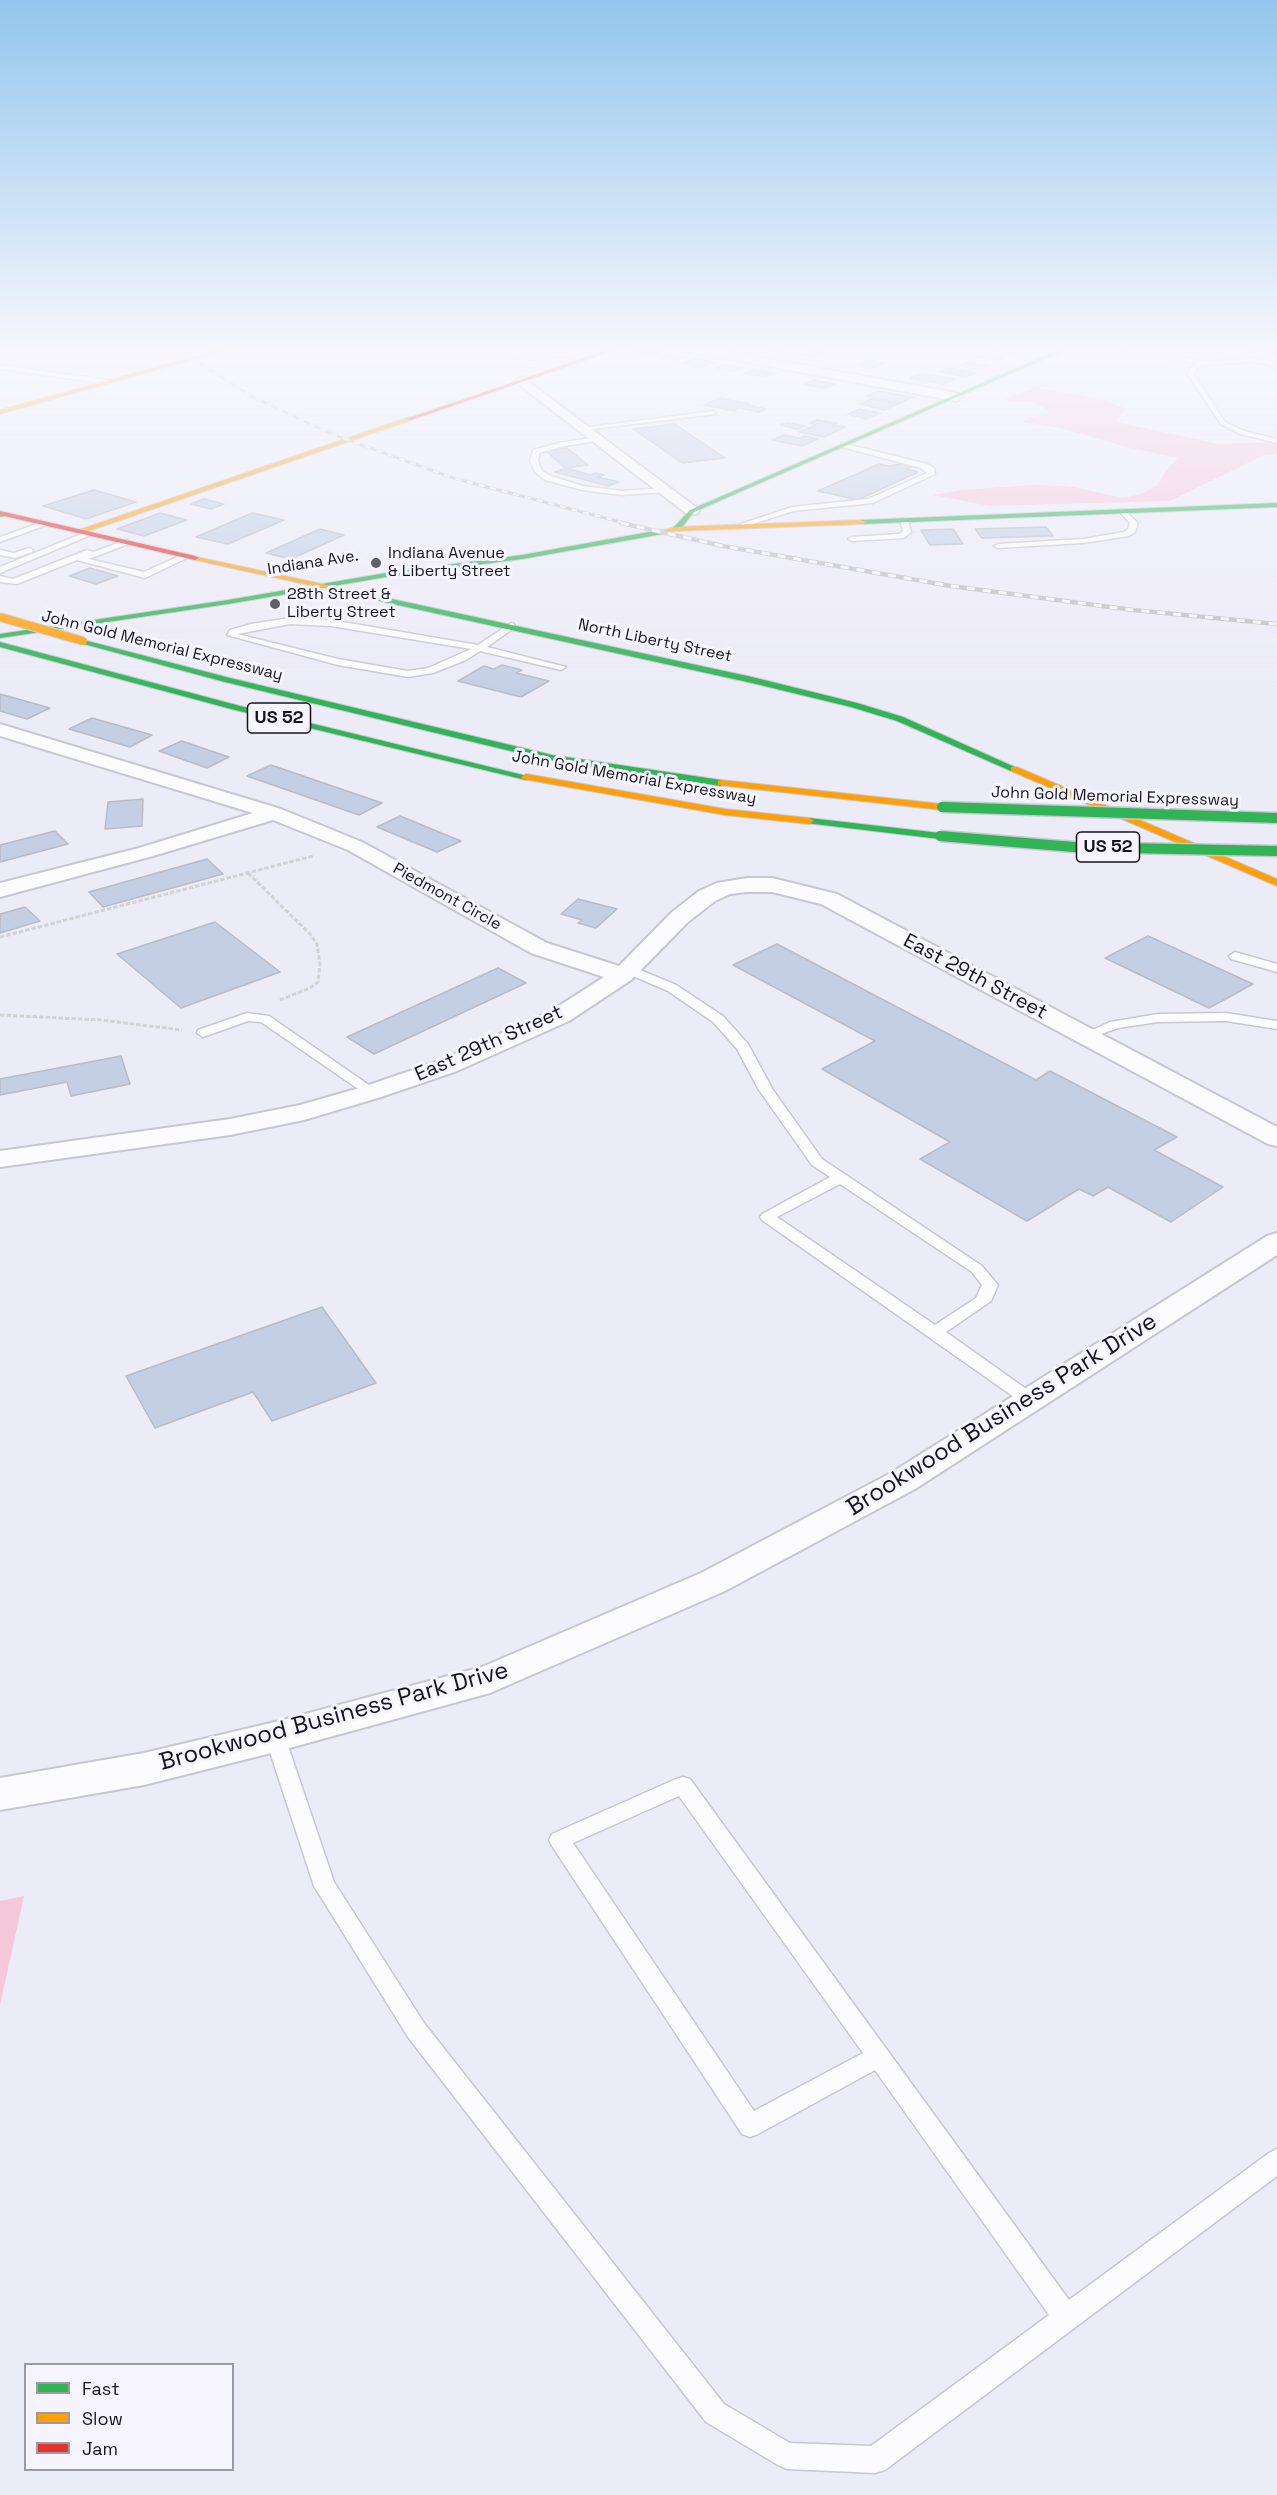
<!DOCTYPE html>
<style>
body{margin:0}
#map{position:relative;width:1277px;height:2495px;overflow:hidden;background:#ecebf8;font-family:"Space Grotesk",sans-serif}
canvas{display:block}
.legend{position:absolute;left:24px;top:2363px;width:210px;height:108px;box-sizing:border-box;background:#f6f5ff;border:2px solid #9c9ba4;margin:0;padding:8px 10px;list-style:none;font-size:18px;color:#15141c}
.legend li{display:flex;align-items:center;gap:12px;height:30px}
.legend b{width:30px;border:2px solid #9c9ba4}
</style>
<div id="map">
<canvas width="1277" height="2495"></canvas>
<ul class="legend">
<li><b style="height:8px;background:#30b455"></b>Fast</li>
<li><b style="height:8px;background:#ff9f0a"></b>Slow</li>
<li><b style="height:8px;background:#e5322d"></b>Jam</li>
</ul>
</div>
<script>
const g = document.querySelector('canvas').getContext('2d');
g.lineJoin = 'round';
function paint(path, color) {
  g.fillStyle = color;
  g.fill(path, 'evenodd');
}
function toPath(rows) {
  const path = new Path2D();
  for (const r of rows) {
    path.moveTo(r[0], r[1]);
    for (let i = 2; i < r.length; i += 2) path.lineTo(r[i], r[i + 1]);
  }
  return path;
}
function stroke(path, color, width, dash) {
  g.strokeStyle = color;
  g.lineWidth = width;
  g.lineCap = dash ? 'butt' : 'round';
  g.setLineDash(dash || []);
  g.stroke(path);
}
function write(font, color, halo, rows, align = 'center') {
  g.font = font + ' "Space Grotesk",sans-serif';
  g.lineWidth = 6;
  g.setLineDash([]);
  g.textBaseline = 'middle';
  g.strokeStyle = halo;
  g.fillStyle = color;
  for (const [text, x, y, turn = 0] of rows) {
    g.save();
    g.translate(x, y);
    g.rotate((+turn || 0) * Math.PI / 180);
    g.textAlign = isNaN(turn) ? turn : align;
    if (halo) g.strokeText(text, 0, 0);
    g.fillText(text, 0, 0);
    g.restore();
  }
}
const green = toPath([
 [1035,387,1107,401,1125,409,1116,422,1219,444,1277,442,1277,454,1264,455,1170,501,990,506,932,495,962,490,1032,485,1069,486,1123,498,1141,494,1158,485,1166,471,1178,458,1130,448,1060,428,1022,422,1027,418,1048,414,1048,411,1037,403,1004,400],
 [24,1896,0,2005,0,1901]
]);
const building = toPath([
 [769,347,795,347,780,353,762,349,769,347],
 [1227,347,1277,347,1277,355,1227,347],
 [644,349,663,352,651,356,633,352,644,349],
 [811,349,829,352,815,357,798,354,811,349],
 [992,350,1013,353,998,360,976,357,992,350],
 [669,354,688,357,679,360,659,357,669,354],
 [696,358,716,362,699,368,683,363,696,358],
 [867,360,885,363,874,368,857,365,867,360],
 [968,362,989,366,979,370,960,366,968,362],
 [725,364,745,368,735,371,715,368,725,364],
 [950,368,976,373,966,377,940,372,950,368],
 [753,369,774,373,764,377,744,373,753,369],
 [921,373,955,379,943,384,909,378,921,373],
 [814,380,835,384,824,388,803,384,814,380],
 [879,391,913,397,900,403,866,396,879,391],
 [720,398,750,404,747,405,766,409,759,412,739,408,734,411,704,405,720,398],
 [871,399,898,404,884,410,860,404,871,399],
 [859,409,880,413,866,419,848,414,859,409],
 [817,420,837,423,833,425,845,427,824,437,799,432,816,425,809,423,817,420],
 [787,423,805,426,797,429,780,425,787,423],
 [675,424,725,458,682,463,633,429,675,424],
 [784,435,800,438,805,436,818,439,802,446,772,440,784,435],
 [567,448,588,465,565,468,545,450,567,448],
 [905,463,913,466,906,469,918,472,858,500,818,491,879,464,889,466,905,463],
 [567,468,590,475,596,473,604,475,597,477,619,482,608,486,555,472,567,468],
 [94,490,136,502,86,519,43,506,94,490],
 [204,499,224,504,211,509,191,504,204,499],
 [160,513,187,520,144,536,117,529,160,513],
 [252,513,284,520,228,544,196,537,252,513],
 [1046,527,1053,536,982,538,975,529,1046,527],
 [320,529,344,535,291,559,266,553,320,529],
 [953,529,963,544,930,545,921,530,953,529],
 [90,568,118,576,96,584,69,576,90,568],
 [502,665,522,670,516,673,549,681,521,697,458,681,484,666,494,669,502,665],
 [0,694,50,708,27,719,0,711,0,694],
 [92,718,152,735,130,747,69,729,92,718],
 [182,741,229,757,207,768,159,751,182,741],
 [271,765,382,803,359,815,247,776,271,765],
 [143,799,142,826,105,829,108,802,143,799],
 [400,816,461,841,437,852,377,827,400,816],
 [55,831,68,844,0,862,0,845,55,831],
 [207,859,223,874,103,907,89,892,207,859],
 [578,899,617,909,596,928,578,923,582,920,561,914,578,899],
 [25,907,40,921,0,933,0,914,25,907],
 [215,922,280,972,181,1008,117,954,215,922],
 [1148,936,1253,984,1209,1008,1105,958,1148,936],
 [777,944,1036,1080,1050,1071,1177,1137,1154,1150,1223,1187,1171,1222,1108,1187,1093,1196,1079,1189,1027,1221,920,1159,950,1142,822,1069,875,1041,733,965,777,944],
 [498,968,526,983,374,1054,347,1037,498,968],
 [121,1056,130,1084,71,1096,67,1082,0,1095,0,1079,121,1056],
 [322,1307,376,1383,272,1421,253,1392,155,1428,126,1376,322,1307]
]);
const path = toPath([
 [248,873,310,934,317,944,320,964,318,982,310,988,280,1000],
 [0,937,313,856],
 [0,1015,101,1020,182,1030]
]);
const lane = toPath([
 [461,347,578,360,581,362,578,364,488,355,461,347],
 [1108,347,1121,347,1203,361,1252,358,1275,362,1277,370,1271,365,1252,362,1204,365,1195,370,1194,375,1225,422,1244,431,1277,439,1277,443,1240,434,1221,424,1188,375,1190,368,1197,364,1108,347],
 [0,365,108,380,111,382,108,384,0,369,0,365],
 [714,411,716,414,584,430,581,428,714,411],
 [598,437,600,440,560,447,539,453,538,461,542,471,551,476,583,486,621,491,664,488,667,488,667,492,621,495,582,490,545,480,535,472,530,461,533,450,559,443,598,437],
 [842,443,927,464,934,468,935,474,873,503,793,511,741,528,741,524,792,507,868,499,927,473,921,468,842,447,842,443],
 [1123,509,1138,523,1135,532,1129,536,1083,543,998,548,994,546,998,544,1083,539,1124,532,1128,529,1130,523,1119,511,1123,509],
 [904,518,908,520,911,532,904,538,852,541,848,539,852,537,899,534,903,531,900,520,904,518],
 [42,522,49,524,0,542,0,537,42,522],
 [86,532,93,534,0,573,0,567,86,532],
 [125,540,128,540,128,544,89,559,144,572,184,554,191,556,145,578,77,560,17,584,0,582,0,576,13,579,87,550,94,552,125,540],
 [29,548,33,550,32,552,15,558,0,555,0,550,14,553,29,548],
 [290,618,331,620,478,645,511,623,514,624,514,628,487,647,566,667,561,670,480,651,466,660,433,673,408,677,338,665,227,635,230,630,251,624,290,618],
 [290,624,331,626,471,649,428,668,408,671,338,659,237,634,290,624],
 [1235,952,1277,964,1277,972,1231,959,1229,956,1235,952],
 [628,965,676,985,723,1016,748,1044,773,1090,822,1159,982,1266,998,1285,991,1301,946,1332,1036,1396,1038,1400,1036,1404,1024,1404,762,1220,760,1217,762,1214,830,1177,812,1165,759,1090,737,1049,713,1022,668,991,624,972,622,969,628,965],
 [840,1184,972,1272,982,1285,976,1298,935,1325,777,1217,840,1184],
 [247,1013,269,1016,379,1092,377,1095,367,1095,261,1022,248,1021,203,1037,197,1033,198,1030,247,1013],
 [1226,1013,1277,1021,1277,1029,1226,1021,1158,1022,1118,1028,1085,1040,1079,1036,1110,1022,1158,1014,1226,1013],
 [275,1729,282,1731,285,1737,334,1882,424,2023,724,2404,790,2443,871,2446,1049,2315,875,2070,758,2134,750,2137,742,2134,552,1846,549,1840,552,1834,676,1779,683,1777,690,1779,1069,2300,1269,2153,1277,2149,1277,2176,885,2470,875,2473,787,2469,778,2465,706,2422,408,2037,314,1886,265,1737,268,1731,275,1729],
 [679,1796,863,2053,754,2111,573,1843,679,1796]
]);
const street = toPath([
 [680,347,704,347,956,393,962,397,956,401,686,351,680,347],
 [522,377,697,508,699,511,697,514,687,514,518,384,516,381,522,377],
 [0,724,281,809,362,842,547,943,619,966,672,912,699,891,717,883,747,878,772,878,837,894,1277,1127,1277,1146,1268,1144,821,904,772,892,747,892,730,894,715,901,688,922,631,980,569,1021,457,1071,381,1097,304,1120,230,1135,0,1167,0,1151,230,1119,300,1105,363,1087,439,1061,551,1011,604,977,531,953,348,850,273,820,153,856,0,897,0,883,139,848,253,813,0,736,0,724],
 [1277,1233,1277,1255,915,1489,725,1591,490,1693,275,1752,144,1785,0,1810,0,1778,144,1753,275,1722,482,1667,701,1573,891,1473,1267,1236,1277,1233]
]);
const fast = toPath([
 [1065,347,1072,347,694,512,679,531,672,529,690,510,1065,347],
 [1277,503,1277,507,861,524,857,522,861,520,1277,503],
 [0,513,8,513,12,515,0,517,0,513],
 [660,530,663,530,663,534,522,559,392,576,228,604,0,638,0,634,228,600,392,572,522,555,660,530],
 [378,596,752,677,857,703,903,717,1019,769,1011,771,897,721,851,707,752,683,375,600,375,596,378,596],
 [80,639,230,678,552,755,721,780,726,783,721,786,552,761,225,682,80,643,80,639],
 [0,642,240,706,531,777,526,780,235,710,0,647,0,642],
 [809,818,940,833,945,836,940,839,806,823,806,819,809,818]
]);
const slow = toPath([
 [229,347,238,347,0,414,0,410,229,347],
 [409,417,411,420,80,534,73,532,409,417],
 [861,520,865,522,864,524,676,531,660,534,656,532,676,527,861,520],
 [192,556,378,596,382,598,378,600,195,560,191,558,192,556],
 [1011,767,1017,767,1277,879,1277,886,1011,771,1011,767],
 [526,774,725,809,809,818,814,821,809,824,725,815,523,779,521,777,526,774],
 [721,780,942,804,947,807,942,810,718,785,718,781,721,780]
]);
const jam = toPath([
 [616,347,624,347,411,420,406,419,616,347],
 [0,511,195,556,199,558,195,560,0,515,0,511]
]);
const railFar1 = toPath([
 [174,347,251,396,329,433,453,478,628,524]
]);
const rail = toPath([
 [621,523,723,546,951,586,1133,610,1277,624]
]);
const fastBridge = toPath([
 [942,807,1277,818],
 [940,836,1074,847,1277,851]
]);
const slowBridge = toPath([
 [0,617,83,641]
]);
const markers = [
 [376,563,6,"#605f69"],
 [275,604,6,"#605f69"]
];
const farPoinames = [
 ["Indiana Avenue",388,554],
 ["& Liberty Street",388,572],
 ["28th Street &",287,595],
 ["Liberty Street",287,613]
];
const farStreetnames = [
 ["Indiana Ave.",313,563,-9],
 ["North Liberty Street",655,641,12],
 ["John Gold Memorial Expressway",162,646,14],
 ["John Gold Memorial Expressway",634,778,10],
 ["John Gold Memorial Expressway",1115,797,2],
 ["Piedmont Circle",447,897,29]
];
const shields = [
 [279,718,63],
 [1108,847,63]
];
const shieldNames = [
 ["US 52",279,718],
 ["US 52",1108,847]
];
const streetNames = [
 ["East 29th Street",975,977,28],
 ["East 29th Street",489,1044,-24]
];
const nearStreetnames = [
 ["Brookwood Business Park Drive",1002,1415,-32],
 ["Brookwood Business Park Drive",334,1717,-15]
];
paint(green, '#f5c7db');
paint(building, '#c4cfe4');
stroke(building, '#b9bcc5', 1.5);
stroke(lane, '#c8c7d1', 3);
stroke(street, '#c8c7d1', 4);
stroke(fast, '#c8c7d1', 2);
stroke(slow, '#c8c7d1', 2);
stroke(jam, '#c8c7d1', 2);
stroke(path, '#d3d2d7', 3, [4.5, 2]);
paint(lane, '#fcfcfe');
paint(street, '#fcfcfe');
paint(fast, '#30b455');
paint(slow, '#ff9f0a');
paint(jam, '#e5322d');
stroke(railFar1, '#c0c0c2', 3);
stroke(rail, '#c0c0c2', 4.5);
stroke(railFar1, '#f6f5ff', 2, [6]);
stroke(rail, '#f6f5ff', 3, [8]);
stroke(fastBridge, '#c8c7d1', 13, []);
stroke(slowBridge, '#c8c7d1', 10, []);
stroke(fastBridge, '#30b455', 10);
stroke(slowBridge, '#ff9f0a', 8);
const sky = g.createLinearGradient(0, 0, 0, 696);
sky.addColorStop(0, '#93c6ee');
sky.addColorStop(0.5, '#f6f6fc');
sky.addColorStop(1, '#f6f6fc00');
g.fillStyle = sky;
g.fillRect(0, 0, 1277, 696);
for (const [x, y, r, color] of markers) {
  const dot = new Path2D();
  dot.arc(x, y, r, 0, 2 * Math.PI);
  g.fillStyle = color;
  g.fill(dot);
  stroke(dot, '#f6f5ff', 2);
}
write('16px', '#15141c', '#f6f5ff', farPoinames, 'left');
write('16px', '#15141c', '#f6f5ff', farStreetnames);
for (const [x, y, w] of shields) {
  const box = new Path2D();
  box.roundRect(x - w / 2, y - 15, w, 30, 4.5);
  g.fillStyle = '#f6f5ff';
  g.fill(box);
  stroke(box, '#15141c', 1.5);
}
write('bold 18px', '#15141c', null, shieldNames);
write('20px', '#15141c', '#f6f5ff', streetNames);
write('24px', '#15141c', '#f6f5ff', nearStreetnames);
</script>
